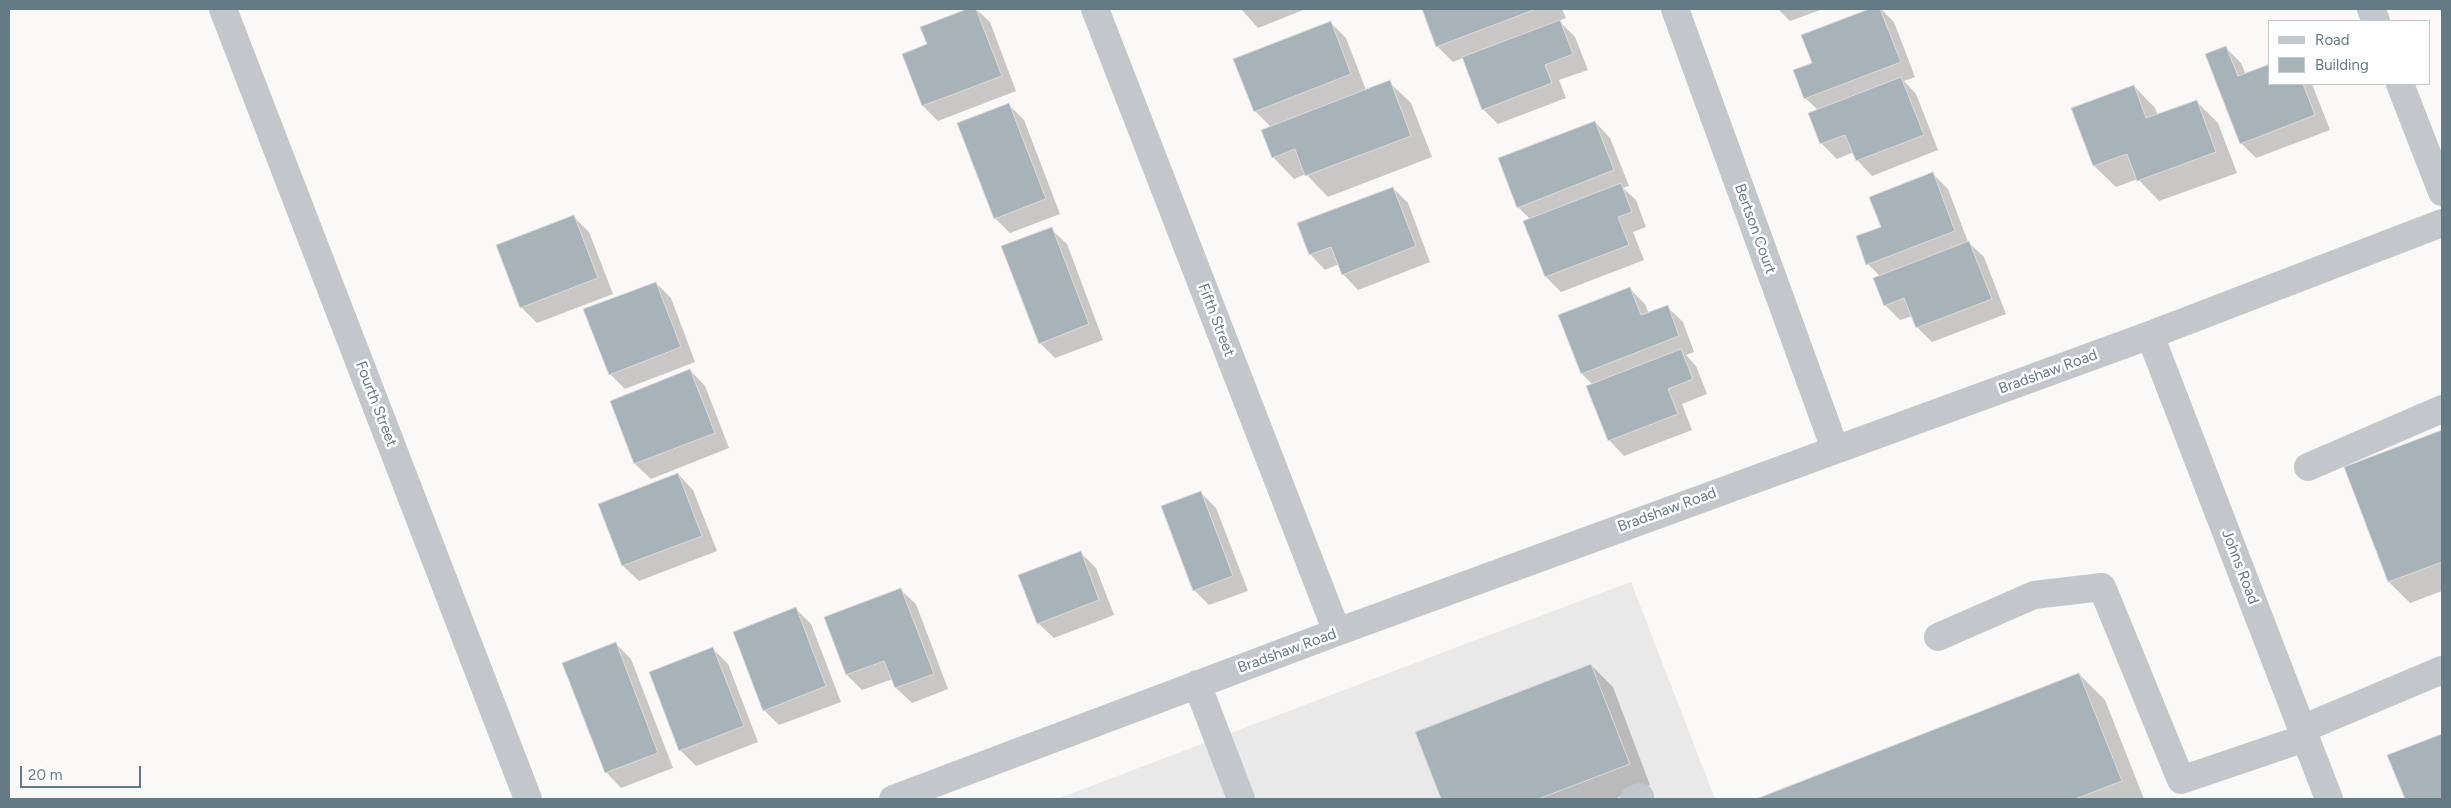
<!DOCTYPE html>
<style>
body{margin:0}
#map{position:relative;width:2451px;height:808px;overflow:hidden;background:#faf9f7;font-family:Figtree,sans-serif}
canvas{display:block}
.frame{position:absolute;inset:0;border:10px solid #647a84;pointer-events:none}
.legend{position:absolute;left:2268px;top:20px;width:162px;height:65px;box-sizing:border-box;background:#fff;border:1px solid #c1cace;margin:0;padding:6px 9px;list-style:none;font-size:15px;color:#647a84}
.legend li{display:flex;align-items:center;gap:10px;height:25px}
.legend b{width:25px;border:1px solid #c1cace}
.scale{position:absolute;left:20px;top:766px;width:121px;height:22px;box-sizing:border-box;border:2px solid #647a84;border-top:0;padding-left:6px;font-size:15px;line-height:18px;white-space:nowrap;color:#647a84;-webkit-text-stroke:4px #fff;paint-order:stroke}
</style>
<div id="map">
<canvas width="2451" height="808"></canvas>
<div class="frame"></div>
<ul class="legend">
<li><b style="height:6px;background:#c1c7ca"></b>Road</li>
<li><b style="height:14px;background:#a7b3b8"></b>Building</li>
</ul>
<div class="scale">20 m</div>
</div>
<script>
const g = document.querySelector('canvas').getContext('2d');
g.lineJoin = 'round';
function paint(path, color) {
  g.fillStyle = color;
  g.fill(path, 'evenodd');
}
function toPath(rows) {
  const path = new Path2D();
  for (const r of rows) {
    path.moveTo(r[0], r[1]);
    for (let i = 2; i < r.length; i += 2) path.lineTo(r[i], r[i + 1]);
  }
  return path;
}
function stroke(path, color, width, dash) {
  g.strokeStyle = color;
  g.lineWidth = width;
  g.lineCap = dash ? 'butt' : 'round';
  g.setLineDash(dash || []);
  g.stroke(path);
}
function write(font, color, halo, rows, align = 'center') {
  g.font = font + ' Figtree,sans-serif';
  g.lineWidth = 5;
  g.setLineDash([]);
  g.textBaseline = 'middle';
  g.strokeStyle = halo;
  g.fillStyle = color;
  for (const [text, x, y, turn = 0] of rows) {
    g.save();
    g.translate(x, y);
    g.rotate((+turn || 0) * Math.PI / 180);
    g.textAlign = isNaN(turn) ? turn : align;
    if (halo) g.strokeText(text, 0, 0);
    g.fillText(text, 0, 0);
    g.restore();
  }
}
const built = toPath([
 [1631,582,1715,799,1057,799,1460,646]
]);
const shadow = toPath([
 [970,9,976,9,990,22,1016,91,938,121,923,106,928,45,922,27],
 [1241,9,1306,9,1258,28],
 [1423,9,1562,9,1566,18,1559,21,1575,37,1588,70,1559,80,1566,98,1498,124,1483,109,1463,58,1453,62,1437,46],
 [1778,9,1823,9,1790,21],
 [1873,9,1881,9,1894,22,1915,77,1904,81,1916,94,1938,150,1872,176,1857,160,1854,152,1837,159,1821,143,1818,110,1805,98,1813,64,1802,36],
 [1331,23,1346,38,1366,90,1389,82,1411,103,1432,157,1328,197,1306,174,1294,179,1273,157,1271,127,1255,111],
 [2226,48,2241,63,2246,75,2270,84,2312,84,2330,130,2256,158,2241,143],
 [2134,86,2155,108,2158,115,2196,101,2218,123,2237,173,2159,201,2138,179,2116,187,2094,166],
 [1009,105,1024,120,1060,214,1010,233,995,218],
 [1595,122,1610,138,1629,186,1623,188,1636,200,1646,227,1633,232,1644,260,1561,292,1546,277,1530,219,1518,207],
 [1933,174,1948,189,1968,242,1984,257,2006,314,1932,342,1917,327,1913,316,1900,320,1885,305,1880,276,1868,264,1882,227],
 [1393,188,1408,203,1430,262,1358,290,1343,274,1339,264,1325,270,1310,254],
 [574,217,589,232,613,294,537,323,521,307],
 [1051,229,1067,244,1103,340,1055,358,1040,343],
 [656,283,671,298,695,362,625,389,610,374],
 [1630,289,1645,304,1649,314,1667,307,1683,322,1694,352,1686,355,1696,366,1707,394,1682,404,1692,430,1624,456,1609,440,1593,385,1582,374],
 [690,370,705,386,729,448,651,479,635,464,611,401],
 [2442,431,2442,591,2410,603,2389,582,2345,468],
 [678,474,693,490,717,551,639,581,623,566,600,504],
 [1200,492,1216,508,1248,591,1209,605,1194,590],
 [1080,552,1096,568,1114,615,1054,638,1038,623],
 [900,589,916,604,948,689,912,703,896,688,893,679,862,690,847,675,825,618],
 [796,609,811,624,841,702,779,725,764,710],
 [616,644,631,659,673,768,621,788,606,772],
 [713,649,728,664,758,742,696,766,680,750],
 [1591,665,1613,687,1650,785,1614,799,1442,799,1417,732],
 [2079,674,2105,700,2144,799,1760,799],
 [2442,735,2442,799,2406,799,2389,755]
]);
const building = toPath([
 [967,9,976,9,1002,76,922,106,902,54,927,44,920,27,967,9],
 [1422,9,1536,9,1436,47,1422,9],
 [1869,9,1880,9,1901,62,1804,99,1793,70,1812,63,1801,35,1869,9],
 [1560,20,1573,54,1545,65,1552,83,1482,110,1462,57,1560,20],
 [1331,21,1351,74,1254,112,1233,59,1331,21],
 [2226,46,2238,76,2270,64,2270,84,2303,84,2315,115,2240,144,2205,54,2226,46],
 [1901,77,1924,135,1856,161,1845,135,1820,144,1808,113,1901,77],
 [1390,80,1411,136,1305,176,1295,149,1272,158,1261,130,1390,80],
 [2134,85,2146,118,2197,100,2216,152,2137,181,2127,154,2093,166,2071,108,2134,85],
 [1009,103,1046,199,994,219,957,123,1009,103],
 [1595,121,1614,170,1517,208,1498,158,1595,121],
 [1933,172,1955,231,1866,265,1856,236,1881,227,1869,197,1933,172],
 [1621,183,1632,212,1618,217,1629,245,1545,277,1523,221,1621,183],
 [1393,187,1416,246,1342,275,1331,247,1309,255,1297,223,1393,187],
 [574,215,598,278,520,308,496,245,574,215],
 [1052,227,1089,324,1039,344,1001,246,1052,227],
 [1969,241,1992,299,1916,328,1904,298,1884,306,1873,278,1969,241],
 [656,282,681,347,609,375,583,309,656,282],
 [1630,287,1641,315,1668,305,1679,336,1581,374,1558,315,1630,287],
 [1681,349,1693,379,1668,389,1678,414,1608,441,1586,386,1681,349],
 [690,369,715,433,634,464,610,401,690,369],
 [2442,430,2442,562,2388,582,2344,467,2442,430],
 [678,473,702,536,622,566,598,504,678,473],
 [1201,491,1233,576,1193,591,1161,506,1201,491],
 [1081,551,1099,600,1037,624,1018,575,1081,551],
 [901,588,934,674,895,688,884,661,846,675,824,617,901,588],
 [796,607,826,686,763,711,733,632,796,607],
 [616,642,658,753,605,773,562,663,616,642],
 [713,647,744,726,679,751,649,672,713,647],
 [1591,664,1630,764,1538,799,1441,799,1415,732,1591,664],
 [2079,673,2122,781,2075,799,1756,799,2079,673],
 [2442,734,2442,799,2405,799,2387,755,2442,734]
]);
const minor = toPath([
 [223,9,528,799],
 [1095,9,1337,632],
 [1675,9,1835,449],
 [2371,9,2376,21],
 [2400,84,2442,192],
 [2150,335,2329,799],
 [2308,467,2442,409],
 [1938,637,2034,595,2102,587,2181,780,2305,738],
 [1197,684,1241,799],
 [2302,729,2442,670],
 [893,799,1337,632,2150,335,2442,223],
 [1634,799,1640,797]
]);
const streetNames = [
 ["Bertson Court",1755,229,70],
 ["Fifth Street",1216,320,69],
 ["Bradshaw Road",2048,372,-20],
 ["Fourth Street",376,404,69],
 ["Bradshaw Road",1667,510,-20],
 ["Johns Road",2240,567,69],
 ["Bradshaw Road",1287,651,-20]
];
paint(built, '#e8e9e8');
paint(shadow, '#0003');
paint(building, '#a7b3b8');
stroke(building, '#dcdbda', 1);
stroke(minor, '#c1c7ca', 28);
write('15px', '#647a84', '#fff', streetNames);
</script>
